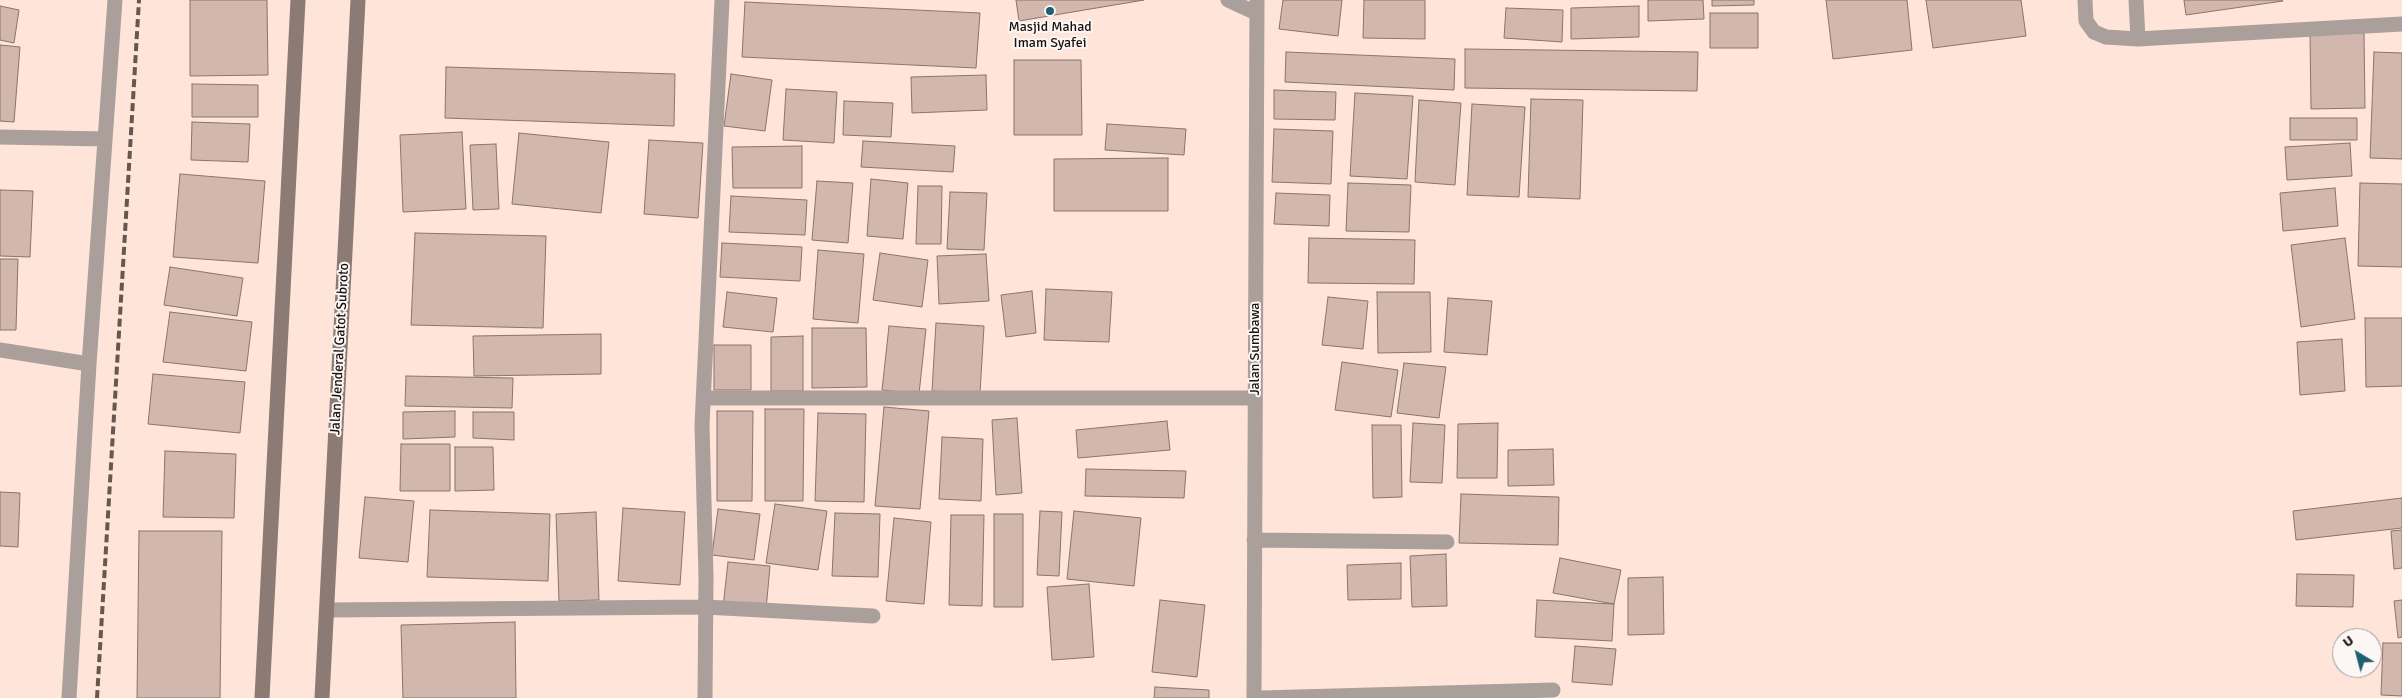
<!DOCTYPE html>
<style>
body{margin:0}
#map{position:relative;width:2402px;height:698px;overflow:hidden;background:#ffe4d9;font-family:Signika,sans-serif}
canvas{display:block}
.north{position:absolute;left:2332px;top:628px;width:50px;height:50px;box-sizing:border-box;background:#fcf7f4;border:1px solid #a29b98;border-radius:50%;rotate:323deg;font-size:14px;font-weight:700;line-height:20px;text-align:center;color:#1a110d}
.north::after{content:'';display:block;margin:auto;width:18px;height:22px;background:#1b5f71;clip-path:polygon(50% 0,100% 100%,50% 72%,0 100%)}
</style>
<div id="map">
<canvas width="2402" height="698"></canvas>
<div class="north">U</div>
</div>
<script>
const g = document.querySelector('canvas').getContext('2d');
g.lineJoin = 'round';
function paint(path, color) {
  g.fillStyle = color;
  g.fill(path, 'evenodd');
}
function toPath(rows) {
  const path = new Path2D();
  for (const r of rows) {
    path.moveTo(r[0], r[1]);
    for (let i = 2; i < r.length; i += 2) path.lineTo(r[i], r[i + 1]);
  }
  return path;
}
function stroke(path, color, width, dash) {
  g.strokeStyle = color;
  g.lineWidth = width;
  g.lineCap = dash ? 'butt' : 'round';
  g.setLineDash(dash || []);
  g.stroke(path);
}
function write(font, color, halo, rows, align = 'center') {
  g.font = font + ' Signika,sans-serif';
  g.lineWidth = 4;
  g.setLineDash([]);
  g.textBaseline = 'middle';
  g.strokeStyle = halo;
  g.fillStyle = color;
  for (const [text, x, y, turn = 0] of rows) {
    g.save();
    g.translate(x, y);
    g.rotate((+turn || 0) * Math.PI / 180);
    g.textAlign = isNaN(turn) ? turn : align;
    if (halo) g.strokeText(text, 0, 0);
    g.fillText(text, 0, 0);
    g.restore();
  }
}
const building = toPath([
 [190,0,267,0,268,75,190,76,190,0],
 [1016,0,1144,0,1019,21,1016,0],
 [1283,0,1342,0,1338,36,1279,29,1283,0],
 [1364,0,1425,0,1425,39,1363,38,1364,0],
 [1648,0,1703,0,1704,19,1648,21,1648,0],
 [1712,0,1754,0,1754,5,1712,6,1712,0],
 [1826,0,1907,0,1912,50,1833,59,1826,0],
 [1926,0,2021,0,2026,36,1933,48,1926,0],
 [2184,0,2282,0,2283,1,2186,15,2184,0],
 [745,2,980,13,976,68,742,57,745,2],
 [0,6,19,10,14,43,0,40,0,6],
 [1639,6,1639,37,1571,39,1571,8,1639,6],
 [1506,8,1563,10,1562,42,1504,38,1506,8],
 [1710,13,1758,13,1758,48,1710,48,1710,13],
 [2364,33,2365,108,2311,109,2310,34,2364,33],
 [0,45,20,47,14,122,0,121,0,45],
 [1465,49,1698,52,1697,91,1465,88,1465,49],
 [1286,52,1455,59,1454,90,1285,82,1286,52],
 [2374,52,2402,53,2402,159,2370,158,2374,52],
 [1014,60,1081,60,1082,135,1014,135,1014,60],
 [446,67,675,74,674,126,445,118,446,67],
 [731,74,772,80,765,131,724,126,731,74],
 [986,75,987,110,912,113,911,77,986,75],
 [192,84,258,85,258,117,192,117,192,84],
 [786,89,837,92,834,143,783,140,786,89],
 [1274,90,1336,92,1335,120,1274,119,1274,90],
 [1355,93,1413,96,1407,179,1350,176,1355,93],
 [1531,99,1583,100,1580,199,1528,197,1531,99],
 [1419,100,1461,103,1455,185,1415,182,1419,100],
 [844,101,893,103,891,137,843,135,844,101],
 [1472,104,1525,107,1519,197,1467,195,1472,104],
 [2290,118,2357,118,2357,140,2290,140,2290,118],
 [192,122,250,124,248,162,191,160,192,122],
 [1107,124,1186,129,1184,155,1105,150,1107,124],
 [1274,129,1333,131,1331,184,1272,182,1274,129],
 [462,132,466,209,403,212,400,135,462,132],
 [519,133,609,142,601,213,512,204,519,133],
 [649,140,703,143,698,218,644,214,649,140],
 [863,141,955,146,953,172,861,167,863,141],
 [2350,143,2352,176,2287,180,2285,147,2350,143],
 [496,144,499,209,473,210,470,145,496,144],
 [802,146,802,188,733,188,732,147,802,146],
 [1168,158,1168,211,1054,211,1054,159,1168,158],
 [180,174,265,181,258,263,173,257,180,174],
 [871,179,908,183,903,239,867,236,871,179],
 [817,181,853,183,848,243,812,240,817,181],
 [1348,183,1411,185,1409,232,1346,231,1348,183],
 [2360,183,2402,184,2402,267,2358,266,2360,183],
 [918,186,942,186,941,244,916,244,918,186],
 [2335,188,2338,226,2283,231,2280,193,2335,188],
 [0,190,33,191,30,257,0,256,0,190],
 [950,192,987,193,984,250,947,249,950,192],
 [1276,193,1330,195,1329,226,1274,224,1276,193],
 [731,196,807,200,805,235,729,232,731,196],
 [415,233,546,236,543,328,411,325,415,233],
 [1309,238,1415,240,1414,284,1308,283,1309,238],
 [2345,238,2355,319,2301,327,2291,245,2345,238],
 [722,243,802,247,800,281,720,277,722,243],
 [818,250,864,254,858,323,813,319,818,250],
 [880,253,928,260,922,307,873,300,880,253],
 [986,254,989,301,939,304,937,256,986,254],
 [0,259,18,259,16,330,0,330,0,259],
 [170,267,243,278,237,316,164,305,170,267],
 [1046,289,1112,292,1109,342,1044,340,1046,289],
 [1032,291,1036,333,1006,337,1001,295,1032,291],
 [727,292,777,298,773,332,723,327,727,292],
 [1377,292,1430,292,1431,352,1378,353,1377,292],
 [1328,297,1368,301,1363,349,1322,345,1328,297],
 [1448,298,1492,301,1487,355,1444,352,1448,298],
 [170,312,252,322,246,371,163,362,170,312],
 [2365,318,2402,318,2402,386,2366,387,2365,318],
 [936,323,984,326,980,393,932,391,936,323],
 [889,326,926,329,919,394,882,390,889,326],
 [812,328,866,328,867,387,812,388,812,328],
 [601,334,601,374,474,376,473,336,601,334],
 [803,336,803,391,771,391,771,337,803,336],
 [2342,339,2345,391,2300,395,2297,342,2342,339],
 [714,345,751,345,751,390,714,390,714,345],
 [1342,362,1398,370,1391,417,1335,410,1342,362],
 [1404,363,1446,367,1439,418,1397,413,1404,363],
 [153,374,245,382,240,433,148,424,153,374],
 [406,376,513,378,512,408,405,406,406,376],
 [884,407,929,411,920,509,875,506,884,407],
 [765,409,804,409,803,501,765,501,765,409],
 [455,411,455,437,403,439,403,412,455,411],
 [717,411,753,411,752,501,717,501,717,411],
 [473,412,514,412,514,440,473,438,473,412],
 [818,413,866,414,864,502,815,501,818,413],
 [1017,418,1022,493,996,495,992,420,1017,418],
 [1167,421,1170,450,1078,458,1076,430,1167,421],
 [1413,423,1445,425,1442,483,1410,482,1413,423],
 [1498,423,1497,478,1457,478,1458,424,1498,423],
 [1372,425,1401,425,1402,497,1373,498,1372,425],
 [942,437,983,439,981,501,939,499,942,437],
 [401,444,450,444,450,491,400,491,401,444],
 [455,447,493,447,494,490,455,491,455,447],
 [1553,449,1554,485,1508,486,1508,450,1553,449],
 [165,451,236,454,234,518,163,517,165,451],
 [1086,469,1186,471,1184,498,1085,496,1086,469],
 [0,492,20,493,18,547,0,546,0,492],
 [1461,494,1559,497,1558,545,1459,543,1461,494],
 [365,497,414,501,408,562,359,558,365,497],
 [2402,498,2402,528,2296,540,2293,511,2402,498],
 [775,504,827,511,818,570,766,563,775,504],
 [623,508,685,512,680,585,618,581,623,508],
 [718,509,760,514,754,560,712,555,718,509],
 [430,510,550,514,548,581,427,577,430,510],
 [1040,511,1062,512,1059,576,1037,575,1040,511],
 [1074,511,1141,518,1134,586,1067,579,1074,511],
 [596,512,599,600,559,601,556,514,596,512],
 [835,513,880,514,878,577,832,576,835,513],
 [994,514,1023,514,1023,607,994,607,994,514],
 [951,515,984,515,982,606,949,605,951,515],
 [894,518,931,522,924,604,886,601,894,518],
 [2402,530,2402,568,2394,569,2391,531,2402,530],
 [139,531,222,531,220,698,137,698,139,531],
 [1446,554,1447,606,1412,607,1410,556,1446,554],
 [1560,558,1621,570,1614,604,1553,593,1560,558],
 [728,562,770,566,766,610,723,607,728,562],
 [1401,563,1401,599,1348,600,1347,565,1401,563],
 [2297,574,2354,575,2353,607,2296,606,2297,574],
 [1663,577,1664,634,1628,635,1628,578,1663,577],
 [1089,584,1094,657,1052,660,1047,587,1089,584],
 [1160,600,1205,605,1197,677,1152,672,1160,600],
 [1537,600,1614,604,1612,641,1535,637,1537,600],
 [2402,600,2402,637,2398,638,2394,601,2402,600],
 [515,622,516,698,403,698,401,625,515,622],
 [2383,643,2402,643,2402,696,2381,695,2383,643],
 [1575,646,1616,649,1612,685,1572,682,1575,646],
 [1155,687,1209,690,1209,698,1154,698,1155,687]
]);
const service = toPath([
 [1228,0,1256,13]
]);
const minor = toPath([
 [2085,0,2086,21,2094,32,2106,37,2138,39,2402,24],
 [2136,0,2138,39],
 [0,137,105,139],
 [0,350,89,364],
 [704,398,1255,398],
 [1254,540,1447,542],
 [327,610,705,607,873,616],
 [69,698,89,364,115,0],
 [705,698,706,577,702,425,722,0],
 [1254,698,1257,0],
 [1261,698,1553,690]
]);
const secondary = toPath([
 [262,698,298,0],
 [322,698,358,0]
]);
const rail = toPath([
 [97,698,139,0]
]);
const markers = [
 [1050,11,5,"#1b5f71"]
];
const poiNames = [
 ["Masjid Mahad",1050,27],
 ["Imam Syafei",1050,43]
];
const streetNames = [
 ["Jalan Jenderal Gatot Subroto",340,349,-87],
 ["Jalan Sumbawa",1255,349,-90]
];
paint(building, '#d1b7ad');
stroke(building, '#8b746a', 1);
stroke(service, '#aa9f9a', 15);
stroke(minor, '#aa9f9a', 15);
stroke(secondary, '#8b7b74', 15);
stroke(rail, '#665751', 4, [8, 4]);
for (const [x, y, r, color] of markers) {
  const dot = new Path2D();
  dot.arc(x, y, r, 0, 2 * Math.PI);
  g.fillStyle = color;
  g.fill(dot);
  stroke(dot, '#fcf7f4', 2);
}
write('14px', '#1a110d', '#fcf7f4', poiNames);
write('14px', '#1a110d', '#fcf7f4', streetNames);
</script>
